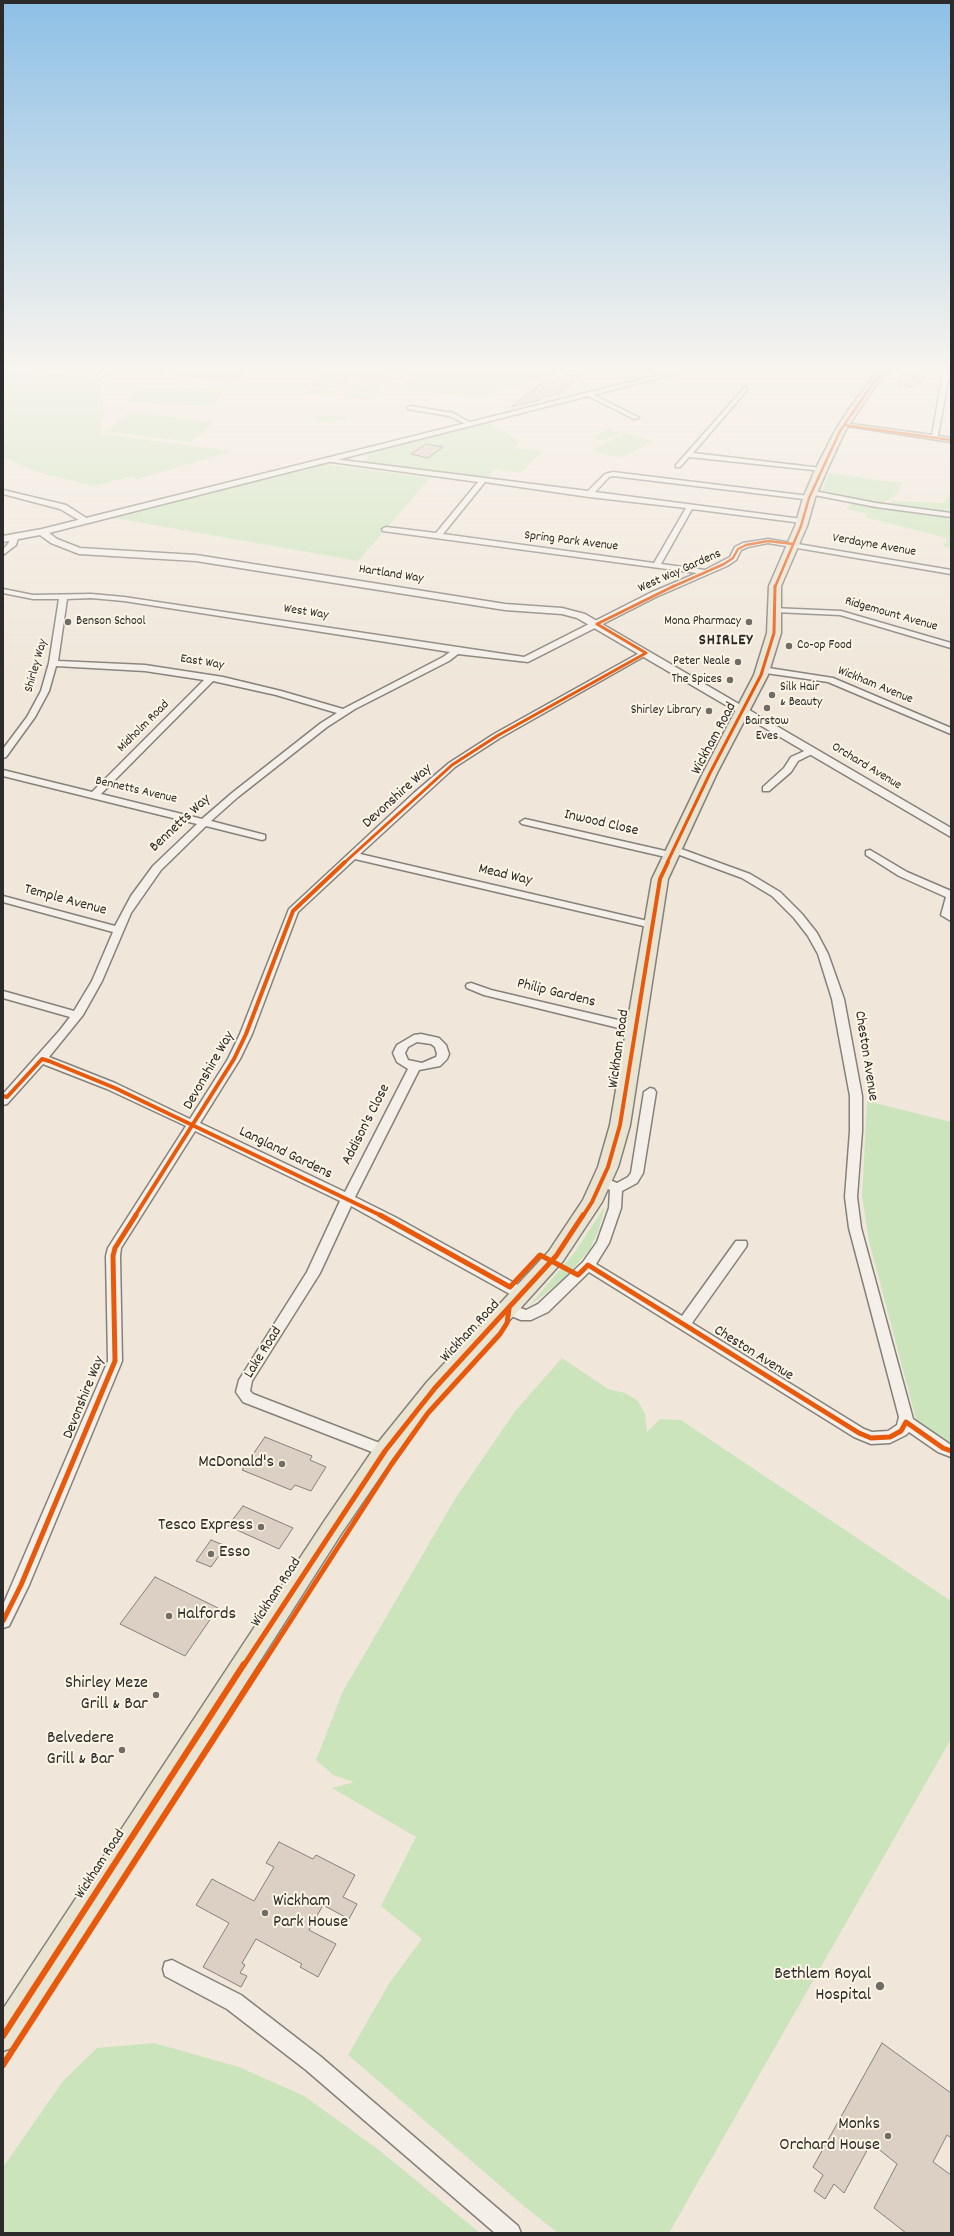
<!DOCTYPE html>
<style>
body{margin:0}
#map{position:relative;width:954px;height:2236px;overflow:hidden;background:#f0e7da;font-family:Dekko,sans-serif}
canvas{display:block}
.frame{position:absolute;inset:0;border:4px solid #2b2b2b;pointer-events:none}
</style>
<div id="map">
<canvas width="954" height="2236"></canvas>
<div class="frame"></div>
</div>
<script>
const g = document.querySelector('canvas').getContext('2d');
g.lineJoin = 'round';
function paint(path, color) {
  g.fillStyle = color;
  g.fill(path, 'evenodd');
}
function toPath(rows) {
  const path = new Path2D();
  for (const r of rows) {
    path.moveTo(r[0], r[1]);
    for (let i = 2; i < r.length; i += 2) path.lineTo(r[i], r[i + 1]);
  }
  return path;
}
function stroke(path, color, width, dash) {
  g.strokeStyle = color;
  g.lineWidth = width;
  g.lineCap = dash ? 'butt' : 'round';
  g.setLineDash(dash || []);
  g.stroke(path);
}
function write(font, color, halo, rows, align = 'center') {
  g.font = font + ' Dekko,sans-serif';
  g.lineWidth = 4;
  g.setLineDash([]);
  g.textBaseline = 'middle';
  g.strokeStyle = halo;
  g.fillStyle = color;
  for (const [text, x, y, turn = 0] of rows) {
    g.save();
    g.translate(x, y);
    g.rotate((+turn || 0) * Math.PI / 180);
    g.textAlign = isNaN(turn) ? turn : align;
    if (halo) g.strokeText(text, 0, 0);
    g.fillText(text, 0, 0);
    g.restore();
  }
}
const green = toPath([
 [3,369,100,379,104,412,100,434,232,451,137,479,132,476,94,486,44,474,22,466,3,456],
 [117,369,168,369,161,375,115,371],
 [180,369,243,369,250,370,234,382,172,375],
 [325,369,390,369,381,380,320,375],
 [417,369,551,369,588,372,584,375,557,374,481,396,400,390],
 [320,377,348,379,344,384,316,381],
 [360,381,388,383,384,388,356,385],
 [315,382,343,385,339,389,311,387],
 [355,386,383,389,379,394,351,391],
 [138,387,224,390,215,406,127,403],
 [310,388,338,391,333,395,305,393],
 [350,392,378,395,374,399,346,397],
 [131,412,215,422,191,442,106,431],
 [346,415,346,420,315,421,315,416],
 [487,422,520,441,515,448,543,451,520,473,495,469,487,479,361,463,369,457,358,455],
 [608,429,620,433,603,441,591,438],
 [626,433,653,441,621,458,593,450],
 [323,464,430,478,358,561,114,518],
 [829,473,890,482,902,482,898,494,881,504,822,490],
 [951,492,951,514,888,505,893,501,943,503],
 [852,503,951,519,951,548,943,546,947,540,946,538,865,517,868,514,846,509],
 [867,1101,951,1122,951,1445,946,1444,916,1419,869,1241,862,1197],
 [605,1206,599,1229,590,1249,565,1278,529,1306,575,1252],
 [562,1358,608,1389,625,1393,638,1401,645,1414,647,1432,660,1419,681,1420,951,1601,951,1739,669,2233,558,2233,525,2207,348,2055,390,1982,422,1939,381,1906,416,1837,332,1788,354,1782,333,1775,316,1760,343,1691,455,1499,516,1410],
 [154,2043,239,2067,304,2096,379,2150,480,2233,3,2233,3,2167,63,2081,97,2048]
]);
const building = toPath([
 [908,372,924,374,921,383,917,383,916,387,898,385,902,373,908,372],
 [564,375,582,376,558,394,554,394,550,397,544,396,539,400,511,407,548,378,552,383,564,375],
 [426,444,443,447,428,458,411,454,426,444],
 [265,1437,312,1456,310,1460,326,1467,311,1491,295,1485,291,1490,242,1470,265,1437],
 [243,1506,293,1528,279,1549,228,1526,243,1506],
 [211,1540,226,1546,211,1567,196,1561,211,1540],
 [155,1577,218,1608,185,1656,120,1624,155,1577],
 [279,1842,313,1859,316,1855,355,1875,343,1897,357,1904,349,1919,323,1905,309,1930,336,1944,318,1977,300,1967,302,1964,256,1939,242,1963,245,1965,240,1973,247,1976,241,1987,203,1967,229,1923,196,1905,212,1879,254,1901,274,1867,266,1863,279,1842],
 [882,2043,951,2093,951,2138,947,2135,933,2162,951,2175,951,2233,906,2233,874,2208,897,2164,871,2143,844,2193,834,2184,825,2199,814,2191,823,2175,813,2167,882,2043]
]);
const minor = toPath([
 [104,369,111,369,100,379,96,379,96,377,104,369],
 [946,372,949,374,938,436,951,438,951,442,841,425,844,423,932,435,943,374,946,372],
 [745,387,747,388,747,390,693,453,821,468,823,469,823,471,689,457,680,467,676,467,676,465,745,387],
 [588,392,638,417,639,418,634,419,586,395,586,393,588,392],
 [410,406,453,413,473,424,468,425,449,416,408,409,408,407,410,406],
 [326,458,588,491,605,474,613,472,809,496,813,498,812,500,613,476,609,477,595,492,802,519,806,521,802,523,692,509,661,564,705,570,730,557,735,547,743,543,768,539,951,570,951,574,768,543,748,547,741,550,736,560,727,566,656,597,528,662,458,654,449,661,355,709,327,727,238,797,211,821,265,835,265,839,262,840,206,826,161,870,131,913,102,981,83,1015,49,1057,115,1083,190,1119,228,1059,240,1034,289,909,414,793,449,763,494,734,643,651,650,653,500,738,455,767,360,854,652,922,657,925,656,927,652,928,355,859,298,912,252,1034,240,1059,200,1123,345,1192,408,1069,397,1062,393,1053,397,1045,414,1035,421,1034,439,1038,446,1045,449,1054,447,1059,440,1066,419,1070,355,1197,395,1217,527,1290,529,1294,527,1298,517,1298,351,1206,320,1273,252,1381,250,1391,253,1394,390,1447,392,1451,390,1455,385,1457,380,1455,243,1402,236,1392,239,1380,307,1272,340,1201,195,1131,121,1248,120,1256,122,1361,29,1585,9,1626,3,1628,3,1605,108,1361,106,1256,108,1248,186,1126,107,1089,43,1064,7,1104,3,1105,3,1094,60,1030,70,1017,3,998,3,991,74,1011,92,981,113,932,3,902,3,896,115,926,131,896,153,866,197,824,3,776,3,770,92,792,204,680,145,671,56,666,49,691,35,717,6,757,3,758,3,749,27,717,41,691,49,663,59,599,33,599,3,593,3,589,33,595,91,594,124,597,524,657,650,593,697,573,383,531,382,529,386,527,436,533,478,482,324,461,323,460,326,458],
 [485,482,589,497,686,508,654,563,443,534,485,482],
 [91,598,124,601,450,652,443,657,343,709,281,691,223,677,145,665,58,661,67,599,91,598],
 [213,681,276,695,337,713,321,723,232,793,202,819,101,794,213,681],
 [417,1042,431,1044,435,1047,437,1054,436,1057,422,1063,408,1060,405,1053,408,1047,417,1042],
 [3,490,66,505,91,521,84,523,60,509,3,494,3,490],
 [809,490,876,503,951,513,951,517,876,507,809,494,809,490],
 [11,536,18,538,16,545,3,555,3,549,8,544,11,536],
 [772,608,841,611,951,643,951,648,840,615,775,612,772,612,772,608],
 [762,667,833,678,951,728,951,734,828,682,759,672,758,670,762,667],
 [811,748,816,751,814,753,798,761,791,772,769,791,763,791,763,787,784,768,791,757,811,748],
 [525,819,670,852,675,855,670,858,522,824,520,822,525,819],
 [673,846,750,874,780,892,802,914,817,933,828,954,844,999,862,1096,862,1131,857,1197,861,1228,913,1419,951,1445,951,1457,938,1452,909,1432,906,1435,890,1443,871,1444,854,1437,589,1272,548,1312,531,1320,521,1320,504,1313,502,1309,504,1305,509,1304,526,1310,538,1304,583,1262,597,1242,609,1208,610,1190,598,1184,596,1181,602,1177,617,1183,628,1177,631,1173,644,1092,650,1088,654,1089,656,1092,643,1173,637,1183,622,1191,621,1208,609,1243,596,1264,682,1316,736,1241,746,1241,747,1244,746,1247,692,1323,864,1429,872,1432,888,1431,897,1425,899,1417,849,1228,845,1197,850,1131,850,1096,832,999,818,954,808,936,794,918,772,896,742,878,669,851,668,849,673,846],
 [870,850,907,872,951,891,951,921,941,915,946,897,899,876,866,855,866,851,870,850],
 [471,983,491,990,635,1024,641,1028,635,1032,484,995,467,988,466,986,467,984,471,983],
 [172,1960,241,1995,320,2056,518,2226,521,2233,495,2233,306,2070,227,2009,165,1976,163,1969,165,1962,172,1960]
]);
const tertiary = toPath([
 [682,369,695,369,49,533,57,539,80,548,196,555,505,604,562,608,585,614,951,828,951,837,577,618,562,614,505,610,196,561,79,554,51,543,40,535,3,542,3,536,42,529,682,369]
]);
const trunk = toPath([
 [884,369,895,369,879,381,859,410,845,431,827,470,815,498,807,526,781,586,781,633,768,675,717,773,668,879,630,1125,618,1167,602,1202,563,1261,443,1394,393,1458,341,1534,14,2047,3,2051,3,2009,325,1520,377,1444,427,1382,549,1251,583,1200,598,1167,610,1125,652,879,703,773,754,675,767,633,769,586,795,526,803,498,815,470,835,431,849,409,873,377,884,369]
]);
const cyclewayFar4 = toPath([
 [844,425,951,440],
 [672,587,724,564,733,558,738,549,746,545,768,541,793,544],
 [775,587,801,526,809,498,840,431,876,379,890,369]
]);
const cyclewayFar3 = toPath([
 [597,624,674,586],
 [597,624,646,653],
 [344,863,452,765,497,736,646,653],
 [667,863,710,773,761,675,774,633,775,586]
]);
const cyclewayFar2 = toPath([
 [3,1096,7,1097,42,1059,49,1061,115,1088,382,1216],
 [135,1216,234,1059,246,1034,293,911,345,862],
 [583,1216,592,1202,608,1167,620,1125,660,879,668,862]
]);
const cyclewayFar1 = toPath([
 [380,1215,510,1287,540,1255,578,1275,588,1265,859,1433,871,1438,890,1437,901,1431,906,1422,943,1448,951,1451],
 [3,1621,21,1585,115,1361,113,1256,115,1248,136,1215],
 [244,1665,385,1451,435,1388,556,1256,583,1215],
 [262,1665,391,1465,428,1413,500,1334,507,1323,509,1309]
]);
const cycleway = toPath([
 [3,2036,244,1664],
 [3,2065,262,1664]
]);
const markers = [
 [68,622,4,"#706d68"],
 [749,622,4,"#706d68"],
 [789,646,4,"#706d68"],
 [738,662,4,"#706d68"],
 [730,680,4,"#706d68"],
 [772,695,4,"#706d68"],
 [767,708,4,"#706d68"],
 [709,711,4,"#706d68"],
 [282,1464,4,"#706d68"],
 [261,1527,4,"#706d68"],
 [211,1554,4,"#706d68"],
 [169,1616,4,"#706d68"],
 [156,1695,4,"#706d68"],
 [122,1750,4,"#706d68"],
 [265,1913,4,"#706d68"],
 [880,1986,5,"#706d68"],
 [888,2136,4,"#706d68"]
];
const farStreetnames = [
 ["Spring Park Avenue",571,542,7],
 ["Verdayne Avenue",874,546,10],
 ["West Way Gardens",680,572,-24],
 ["Hartland Way",391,575,9],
 ["West Way",306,613,9],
 ["Ridgemount Avenue",891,615,16],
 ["East Way",202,663,9],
 ["Shirley Way",37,666,-74],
 ["Wickham Avenue",875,686,22],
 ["Midholm Road",144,727,-45],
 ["Orchard Avenue",866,767,31],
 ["Bennetts Avenue",136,791,13]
];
const farPoinames = [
 ["Benson School",76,622,"left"],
 ["Mona Pharmacy",741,622],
 ["Co-op Food",797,646,"left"],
 ["Peter Neale",730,662],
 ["The Spices",722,680],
 ["Silk Hair",780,688,"left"],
 ["& Beauty",780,703,"left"],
 ["Shirley Library",701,711],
 ["Bairstow",767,722,"center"],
 ["Eves",767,737,"center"]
];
const streetNames = [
 ["Wickham Road",715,739,-62],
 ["Devonshire Way",398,797,-42],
 ["Bennetts Way",181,824,-43],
 ["Inwood Close",601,824,13],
 ["Mead Way",505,876,13],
 ["Temple Avenue",65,901,15],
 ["Philip Gardens",556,994,14],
 ["Wickham Road",620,1049,-82],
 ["Cheston Avenue",865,1056,81],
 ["Devonshire Way",210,1071,-60],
 ["Addison's Close",367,1125,-63],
 ["Langland Gardens",285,1154,26],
 ["Wickham Road",471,1332,-47],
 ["Lake Road",264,1353,-58],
 ["Cheston Avenue",753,1354,32],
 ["Devonshire Way",85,1398,-68],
 ["Wickham Road",277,1593,-57],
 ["Wickham Road",101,1865,-57]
];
const farDistrictnames = [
 ["SHIRLEY",726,642]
];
const nearPoinames = [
 ["McDonald's",274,1464],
 ["Tesco Express",253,1527],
 ["Esso",219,1554,"left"],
 ["Halfords",177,1616,"left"],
 ["Shirley Meze",148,1685],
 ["Grill & Bar",148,1706],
 ["Belvedere",114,1740],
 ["Grill & Bar",114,1761],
 ["Wickham",273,1903,"left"],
 ["Park House",273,1924,"left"],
 ["Bethlem Royal",871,1976],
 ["Hospital",871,1997],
 ["Monks",880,2126],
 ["Orchard House",880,2147]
];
paint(green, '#cce4bc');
paint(building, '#dccfc3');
stroke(building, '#84807a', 1);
stroke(minor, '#84807a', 3);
stroke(tertiary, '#84807a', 3);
stroke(trunk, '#84807a', 3);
paint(minor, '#f4f0e9');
paint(tertiary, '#f4f0e9');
paint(trunk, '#e9e3d2');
stroke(cyclewayFar4, '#e8590c', 2.5);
stroke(cyclewayFar3, '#e8590c', 3);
stroke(cyclewayFar2, '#e8590c', 4);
stroke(cyclewayFar1, '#e8590c', 5);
stroke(cycleway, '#e8590c', 6);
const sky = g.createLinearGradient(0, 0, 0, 682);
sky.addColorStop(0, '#8dc0e6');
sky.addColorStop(0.54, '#f8f4ee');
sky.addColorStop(1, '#f8f4ee00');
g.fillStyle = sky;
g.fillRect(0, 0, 954, 682);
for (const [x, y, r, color] of markers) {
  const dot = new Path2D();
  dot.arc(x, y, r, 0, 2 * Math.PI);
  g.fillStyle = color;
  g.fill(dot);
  stroke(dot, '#fcf5e5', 1.5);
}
write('13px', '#2b2b2b', '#fcf5e5', farStreetnames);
write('13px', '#2b2b2b', '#fcf5e5', farPoinames, 'right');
write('15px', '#2b2b2b', '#fcf5e5', streetNames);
g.letterSpacing = '1px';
write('bold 16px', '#2b2b2b', '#fcf5e5', farDistrictnames);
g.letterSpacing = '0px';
write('18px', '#2b2b2b', '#fcf5e5', nearPoinames, 'right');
</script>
